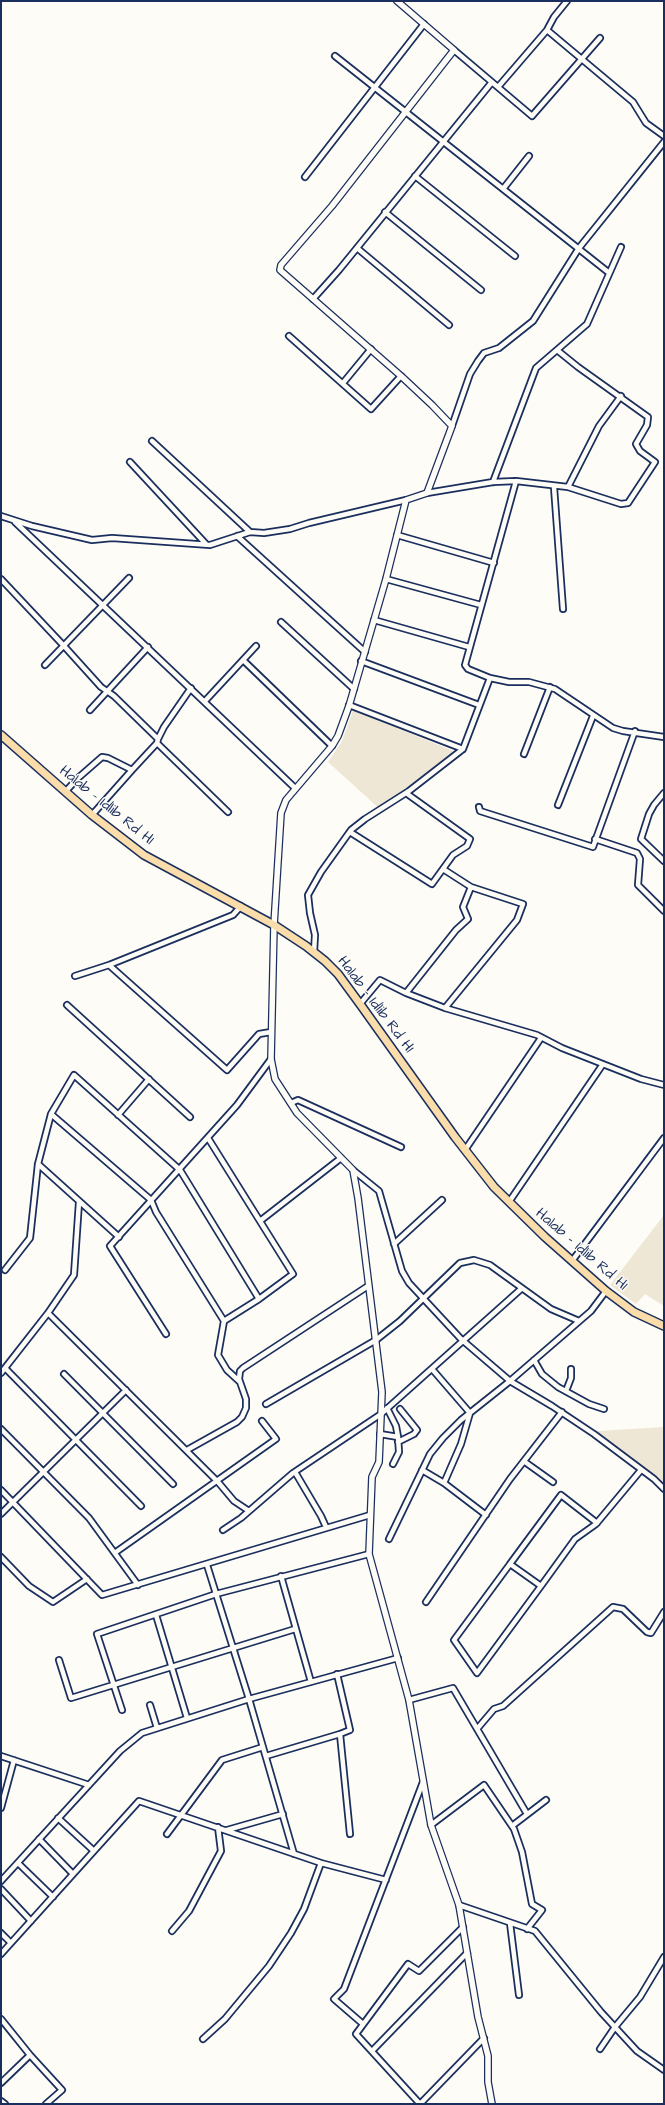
<!DOCTYPE html>
<style>
body{margin:0}
#map{position:relative;width:665px;height:2105px;overflow:hidden;background:#fdfcf7;font-family:"Architects Daughter",sans-serif}
canvas{display:block}
.frame{position:absolute;inset:0;border:2px solid #1b2f5e;pointer-events:none}
</style>
<div id="map">
<canvas width="665" height="2105"></canvas>
<div class="frame"></div>
</div>
<script>
const g = document.querySelector('canvas').getContext('2d');
g.lineJoin = 'round';
function paint(path, color) {
  g.fillStyle = color;
  g.fill(path, 'evenodd');
}
function toPath(rows) {
  const path = new Path2D();
  for (const r of rows) {
    path.moveTo(r[0], r[1]);
    for (let i = 2; i < r.length; i += 2) path.lineTo(r[i], r[i + 1]);
  }
  return path;
}
function stroke(path, color, width, dash) {
  g.strokeStyle = color;
  g.lineWidth = width;
  g.lineCap = dash ? 'butt' : 'round';
  g.setLineDash(dash || []);
  g.stroke(path);
}
function write(font, color, halo, rows, align = 'center') {
  g.font = font + ' "Architects Daughter",sans-serif';
  g.lineWidth = 3;
  g.setLineDash([]);
  g.textBaseline = 'middle';
  g.strokeStyle = halo;
  g.fillStyle = color;
  for (const [text, x, y, turn = 0] of rows) {
    g.save();
    g.translate(x, y);
    g.rotate((+turn || 0) * Math.PI / 180);
    g.textAlign = isNaN(turn) ? turn : align;
    if (halo) g.strokeText(text, 0, 0);
    g.fillText(text, 0, 0);
    g.restore();
  }
}
const built = toPath([
 [353,710,463,755,382,811,328,762,342,741],
 [664,1215,664,1306,645,1294,636,1304,610,1285],
 [664,1427,664,1485,598,1436,598,1431]
]);
const minor = toPath([
 [547,30,633,102,646,123,664,136],
 [454,50,532,116,600,38],
 [335,56,608,272],
 [498,87,547,30,554,17,567,1],
 [415,176,515,256],
 [305,177,424,24],
 [503,189,529,156],
 [385,212,481,290],
 [357,248,449,325],
 [313,299,339,270,492,82],
 [289,336,371,409,401,376],
 [343,383,371,349],
 [452,426,470,374,478,361,484,353,499,348,533,321,579,248,664,142],
 [152,441,250,532],
 [130,462,206,544],
 [516,481,465,665,468,669,490,678,509,682,529,682,555,689,613,728,623,731,664,737],
 [493,482,536,368,587,324,621,247],
 [554,487,563,609],
 [568,487,599,426,621,396],
 [427,493,493,482,516,481,568,487,621,504,628,503,655,462,640,451,636,444,647,425,648,417,578,367,557,350],
 [1,516,32,526,92,540,112,538,210,545,250,532,264,533,290,529,309,523,406,500],
 [15,522,295,788],
 [397,535,494,563],
 [237,536,365,652],
 [1,579,64,646,101,687,114,696,158,739,157,743,228,812],
 [386,579,481,605],
 [374,620,469,647],
 [281,622,354,689],
 [256,646,243,660,332,746],
 [361,661,479,705],
 [45,665,129,578],
 [205,701,243,660],
 [349,705,463,749],
 [90,710,148,647],
 [158,739,164,727,191,688],
 [524,754,550,687],
 [66,791,78,778,102,757,108,758,132,770,157,743],
 [664,793,654,805,649,814,641,839,664,861],
 [558,805,593,716],
 [479,807,480,811,593,847,635,731],
 [92,815,132,770],
 [350,832,432,884,453,855,467,846,470,839,406,793],
 [595,839,637,853,640,859,638,885,664,911],
 [443,869,471,887],
 [314,952,315,935,310,913,308,895,321,872,351,830,365,819,409,791,463,749,490,678],
 [109,965,227,1070,259,1034,271,1032],
 [75,976,109,965,233,915,241,906],
 [406,993,445,1008,537,1035,562,1048,641,1079,664,1085],
 [360,1004,380,980,406,993,456,930,468,919,463,907,471,887,523,904,517,920,445,1008],
 [67,1005,190,1117],
 [291,1103,298,1100,401,1147],
 [51,1114,151,1200,156,1212,224,1321,218,1355,227,1370,239,1381],
 [118,1115,149,1079],
 [465,1150,541,1038],
 [38,1164,119,1237],
 [353,1170,379,1191,402,1271,409,1283,461,1339,510,1381,552,1406,594,1434,654,1479,664,1489],
 [509,1202,603,1064],
 [260,1221,341,1158],
 [394,1244,442,1200],
 [572,1261,664,1138],
 [5,1270,30,1238,38,1164,51,1114,74,1075,180,1170,259,1299,293,1274,208,1138],
 [48,1313,218,1482,234,1501,249,1511],
 [224,1321,259,1299],
 [166,1334,110,1246,237,1105,271,1059],
 [534,1360,542,1374,558,1387,589,1404,604,1409],
 [5,1368,141,1506],
 [1,1373,48,1313,74,1275,79,1202],
 [64,1374,173,1484],
 [566,1391,571,1378,571,1369],
 [266,1404,376,1340,400,1321,460,1263,474,1260,490,1265,551,1309,579,1321],
 [387,1408,396,1426,398,1437,399,1452,393,1464],
 [1,1429,89,1518,138,1585],
 [380,1434,398,1437],
 [398,1442,414,1434,417,1430,400,1409],
 [187,1450,237,1422,242,1417,246,1408,246,1399,239,1379,240,1371,243,1368,368,1286],
 [525,1462,553,1482],
 [422,1470,444,1483,461,1444,470,1413,432,1369],
 [295,1472,321,1516,326,1527],
 [444,1483,486,1515],
 [1,1490,102,1595,370,1515],
 [1,1514,126,1390],
 [223,1530,241,1518,293,1473,381,1414,521,1289],
 [389,1539,430,1454,443,1438,461,1420,510,1381,591,1311,606,1291],
 [116,1552,276,1439,262,1421],
 [1,1557,29,1586,53,1602,87,1579],
 [510,1564,561,1495,597,1523],
 [207,1565,249,1699,294,1854],
 [281,1576,311,1682],
 [541,1586,477,1673,454,1640,510,1564,541,1586,575,1539,596,1524,641,1470],
 [426,1602,510,1479,562,1412],
 [156,1615,187,1718],
 [59,1660,71,1698,295,1629],
 [409,1700,453,1688,527,1814],
 [150,1705,157,1728],
 [122,1710,97,1634,216,1594,369,1554],
 [477,1729,494,1709,503,1706,613,1607,623,1609,647,1632,651,1633,664,1612],
 [340,1734,350,1834],
 [1,1756,89,1785],
 [266,1756,340,1734,350,1730,337,1674],
 [1,1808,14,1760],
 [58,1818,94,1851],
 [431,1825,484,1785,514,1829,522,1852,532,1904,542,1910,527,1929],
 [512,1826,546,1800],
 [227,1830,283,1814],
 [167,1834,222,1760,263,1747],
 [39,1839,73,1874],
 [18,1863,53,1897],
 [1,1881,120,1751,142,1733,249,1699,398,1658],
 [1,1889,31,1921],
 [459,1905,535,1931,601,2012,637,2051,664,2070],
 [510,1923,519,1995],
 [172,1931,189,1911,221,1851,218,1827],
 [1,1933,11,1943],
 [1,1954,139,1801,321,1863,386,1880],
 [1,2019,30,2055,1,2083],
 [363,2024,334,1999,344,1989,423,1782],
 [203,2039,225,2019,269,1966,291,1933,304,1909,321,1863],
 [600,2049,615,2027,640,1997,664,1957],
 [372,2051,467,1953],
 [30,2055,62,2090,46,2104],
 [1,2101,5,2104],
 [420,2104,356,2034,408,1964,419,1971,463,1927],
 [420,2104,484,2038]
]);
const tertiary = toPath([
 [397,1,454,50,332,206,281,265,280,270,401,376,432,405,452,426,427,493,406,500,386,579,349,706,338,736,332,746,286,800,281,813,274,925,271,1059,275,1079,297,1113,353,1170,358,1198,382,1392,379,1462,372,1477,369,1554,409,1700,431,1825,459,1905,478,2017,488,2056,488,2082,492,2104]
]);
const trunk = toPath([
 [1,735,92,815,144,855,274,925,306,946,325,961,338,974,360,1004,455,1137,494,1187,545,1237,606,1291,634,1312,664,1326]
]);
const streetNames = [
 ["Halab - Idlib Rd H1",106,806,39],
 ["Halab - Idlib Rd H1",375,1005,53],
 ["Halab - Idlib Rd H1",581,1250,41]
];
paint(built, '#efe7d5');
stroke(minor, '#1b2f5e', 8);
stroke(tertiary, '#1b2f5e', 8);
stroke(trunk, '#1b2f5e', 10);
stroke(minor, '#fdfcf7', 4.5);
stroke(tertiary, '#fdfcf7', 5.5);
stroke(trunk, '#faddab', 7);
write('15px', '#1b2f5e', '#fdfcf7', streetNames);
</script>
